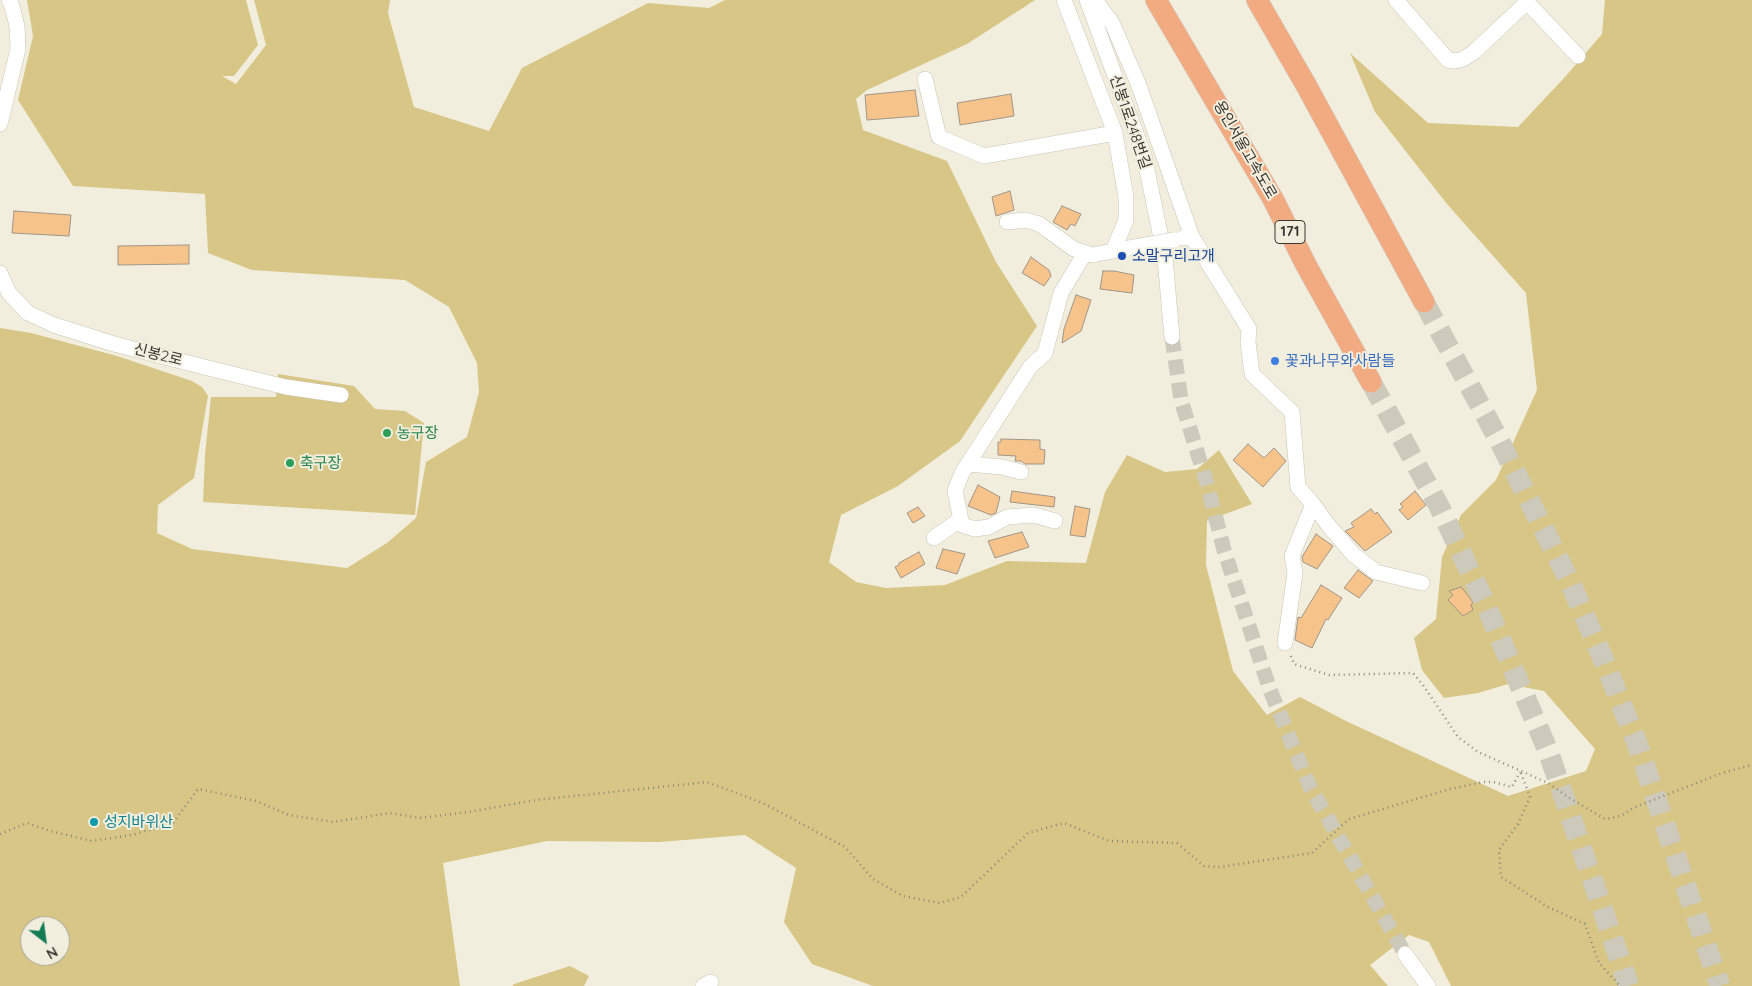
<!DOCTYPE html>
<meta charset="utf-8">
<style>
body{margin:0}
#map{position:relative;width:1752px;height:986px;overflow:hidden;background:#f2eede;font-family:Quicksand,sans-serif}
canvas{display:block}
.north{position:absolute;left:20px;top:916px;width:50px;height:50px;box-sizing:border-box;background:#f2eede;border:1px solid #a7a498;border-radius:50%;rotate:150deg;font-size:14px;font-weight:700;line-height:20px;text-align:center;color:#37352f}
.north::after{content:'';display:block;margin:auto;width:18px;height:22px;background:#147c55;clip-path:polygon(50% 0,100% 100%,50% 72%,0 100%)}
</style>
<div id="map">
<canvas width="1752" height="986"></canvas>
<div class="north">N</div>
</div>
<script>
const g = document.querySelector('canvas').getContext('2d');
g.lineJoin = 'round';
function paint(path, color) {
  g.fillStyle = color;
  g.fill(path, 'evenodd');
}
function toPath(rows) {
  const path = new Path2D();
  for (const r of rows) {
    path.moveTo(r[0], r[1]);
    for (let i = 2; i < r.length; i += 2) path.lineTo(r[i], r[i + 1]);
  }
  return path;
}
function stroke(path, color, width, dash) {
  g.strokeStyle = color;
  g.lineWidth = width;
  g.lineCap = dash ? 'butt' : 'round';
  g.setLineDash(dash || []);
  g.stroke(path);
}
function write(font, color, halo, rows, align = 'center') {
  g.font = font + ' Quicksand,"Noto Sans KR",sans-serif';
  g.lineWidth = 4;
  g.setLineDash([]);
  g.textBaseline = 'middle';
  g.strokeStyle = halo;
  g.fillStyle = color;
  for (const [text, x, y, turn = 0] of rows) {
    g.save();
    g.translate(x, y);
    g.rotate((+turn || 0) * Math.PI / 180);
    g.textAlign = isNaN(turn) ? turn : align;
    if (halo) g.strokeText(text, 0, 0);
    g.fillText(text, 0, 0);
    g.restore();
  }
}
const green = toPath([
 [27,0,246,0,258,45,234,76,222,76,236,84,266,45,254,0,390,0,388,13,414,107,489,131,522,68,648,3,709,8,725,0,1035,0,967,44,867,90,856,99,863,130,947,161,996,262,1037,326,960,441,898,486,841,515,829,562,856,582,886,588,945,585,1007,561,1086,563,1105,492,1127,455,1165,472,1197,469,1219,450,1252,504,1207,521,1206,565,1233,671,1267,715,1300,697,1346,721,1508,796,1586,771,1595,749,1544,691,1508,684,1478,693,1444,698,1422,670,1414,638,1436,619,1442,557,1461,515,1496,480,1537,390,1526,293,1447,204,1375,112,1350,53,1428,123,1518,127,1565,77,1602,34,1605,0,1752,0,1752,986,1451,986,1429,942,1409,935,1370,965,1388,986,873,986,812,964,784,922,796,868,745,835,660,842,547,841,443,863,460,986,0,986,0,328,31,333,117,356,192,381,202,387,208,396,194,478,158,505,157,533,192,549,347,568,387,543,416,518,426,462,467,437,479,392,477,363,449,307,405,280,252,270,208,253,205,194,73,186,18,100,33,36],
 [30,926,60,926,60,956,30,956],
 [278,374,354,386,375,409,405,411,424,423,415,515,203,502,205,455,211,397,276,397],
 [570,966,589,976,584,986,512,986,514,984]
]);
const building = toPath([
 [915,90,919,116,867,120,865,95,915,90],
 [1011,94,1014,116,960,125,957,103,1011,94],
 [1010,191,1014,210,996,216,992,197,1010,191],
 [1062,206,1081,214,1075,226,1071,224,1067,230,1053,222,1062,206],
 [14,211,71,215,69,236,12,233,14,211],
 [189,245,189,264,118,265,118,246,189,245],
 [1031,257,1049,270,1051,276,1044,286,1022,273,1031,257],
 [1103,271,1114,271,1134,275,1132,293,1100,289,1103,271],
 [1076,295,1091,300,1081,331,1062,343,1064,329,1076,295],
 [1001,439,1040,440,1040,449,1045,450,1044,464,1025,464,1021,461,1015,461,1016,456,998,455,998,442,1001,442,1001,439],
 [1248,444,1264,458,1274,448,1286,461,1263,487,1233,460,1248,444],
 [978,485,1000,497,996,513,991,515,968,506,978,485],
 [1012,491,1055,497,1054,507,1010,502,1012,491],
 [1415,491,1426,505,1408,520,1399,510,1403,507,1400,504,1415,491],
 [1075,506,1090,509,1085,537,1070,535,1075,506],
 [918,507,925,516,913,523,907,513,918,507],
 [1371,509,1375,514,1377,512,1392,532,1365,551,1345,531,1354,527,1351,523,1371,509],
 [1022,532,1029,547,995,558,988,541,1022,532],
 [1316,534,1333,546,1317,569,1303,562,1302,557,1316,534],
 [943,549,965,554,957,574,936,568,943,549],
 [919,552,925,564,901,578,895,567,899,565,899,563,919,552],
 [1358,570,1373,581,1359,598,1344,588,1358,570],
 [1321,585,1342,598,1328,620,1326,619,1312,648,1295,640,1298,617,1301,618,1321,585],
 [1461,587,1473,602,1471,605,1473,610,1463,616,1448,600,1453,595,1449,591,1461,587]
]);
const minorTunnel = toPath([
 [1172,337,1181,400,1208,487,1224,550,1270,690,1310,787,1405,954]
]);
const highwayTunnel = toPath([
 [1424,302,1500,442,1570,582,1604,661,1637,743,1720,986],
 [1371,382,1439,506,1485,603,1548,751,1629,986]
]);
const path = toPath([
 [1291,656,1294,664,1329,675,1413,673,1423,685,1458,737,1478,752,1548,783,1568,797,1605,819,1621,816,1633,808,1722,773,1752,765],
 [1521,773,1530,797,1518,824,1499,850,1501,877,1548,907,1585,924,1599,963,1620,986],
 [0,834,27,823,50,831,92,841,132,835,173,823,198,789,256,801,289,815,333,822,390,813,420,818,468,812,536,800,707,782,763,803,845,847,873,879,903,896,940,903,961,897,1028,833,1064,823,1109,841,1177,843,1204,866,1220,867,1312,853,1349,819,1450,789,1484,782,1493,782,1512,787,1520,772]
]);
const minor = toPath([
 [1064,0,1115,133,1126,197,1126,220,1113,251,1129,248],
 [1087,0,1144,155,1165,258,1172,337],
 [1095,0,1112,23,1138,83,1192,237,1183,238],
 [1396,0,1448,60,1455,61,1463,59,1474,52,1527,2],
 [1525,0,1578,56],
 [925,79,939,137,984,156,1115,133],
 [0,124,18,49,17,26,12,6,9,0],
 [1007,222,1025,220,1039,224,1074,249,1092,255,1113,251],
 [1192,237,1249,329,1248,342,1252,374,1292,412,1298,487,1313,504,1292,556,1295,573,1285,643],
 [0,273,9,293,28,313,54,325,114,344,212,369,286,387,341,395],
 [968,464,1002,467,1021,472],
 [1313,504,1328,525,1353,554,1376,572,1422,583],
 [1055,521,1034,515,1007,517,989,527,975,529,962,525,955,491,962,473,1030,367,1045,353,1061,293,1085,253],
 [934,538,961,519],
 [1405,954,1428,986],
 [703,986,711,982]
]);
const highway = toPath([
 [1156,0,1273,199,1306,265,1371,382],
 [1257,0,1306,85,1424,302]
]);
const minorBridge = toPath([
 [1129,248,1174,240]
]);
const markers = [
 [1122,256,5,"#1a4fb4"],
 [1275,361,5,"#3f7fe0"],
 [387,433,5,"#2e9e5b"],
 [290,463,5,"#2e9e5b"],
 [94,822,5,"#0f9aa8"]
];
const shields = [
 [1290,232,30]
];
const shieldNames = [
 ["171",1290,232]
];
const streetNames = [
 ["신봉1로248번길",1130,122,71],
 ["용인서울고속도로",1245,150,60],
 ["신봉2로",158,355,14]
];
const transitNames = [
 ["소말구리고개",1132,256]
];
const shopNames = [
 ["꽃과나무와사람들",1285,361]
];
const leisureNames = [
 ["농구장",397,433],
 ["축구장",300,463]
];
const cultureNames = [
 ["성지바위산",104,822]
];
paint(green, '#d7c685');
paint(building, '#f6c38a');
stroke(building, '#a09588', 1);
stroke(minorTunnel, '#cdc9bb', 15, [15, 8]);
stroke(highwayTunnel, '#cdc9bb', 21, [21, 11]);
stroke(minor, '#c9c5b4', 16);
stroke(highway, '#cfcfcd', 22);
stroke(path, '#8b887e', 2.5, [1, 4]);
stroke(minor, '#fff', 15);
stroke(highway, '#f2ab80', 21);
stroke(minorBridge, '#c9c5b4', 16, []);
stroke(minorBridge, '#fff', 15);
for (const [x, y, r, color] of markers) {
  const dot = new Path2D();
  dot.arc(x, y, r, 0, 2 * Math.PI);
  g.fillStyle = color;
  g.fill(dot);
  stroke(dot, '#f2eede', 2);
}
for (const [x, y, w] of shields) {
  const box = new Path2D();
  box.roundRect(x - w / 2, y - 11.5, w, 23, 4);
  g.fillStyle = '#f2eede';
  g.fill(box);
  stroke(box, '#37352f', 1);
}
write('bold 14px', '#37352f', null, shieldNames);
write('15px', '#37352f', '#f2eede', streetNames);
write('15px', '#164399', '#f2eede', transitNames, 'left');
write('15px', '#366cbe', '#f2eede', shopNames, 'left');
write('15px', '#27864d', '#f2eede', leisureNames, 'left');
write('15px', '#0d838f', '#f2eede', cultureNames, 'left');
</script>
